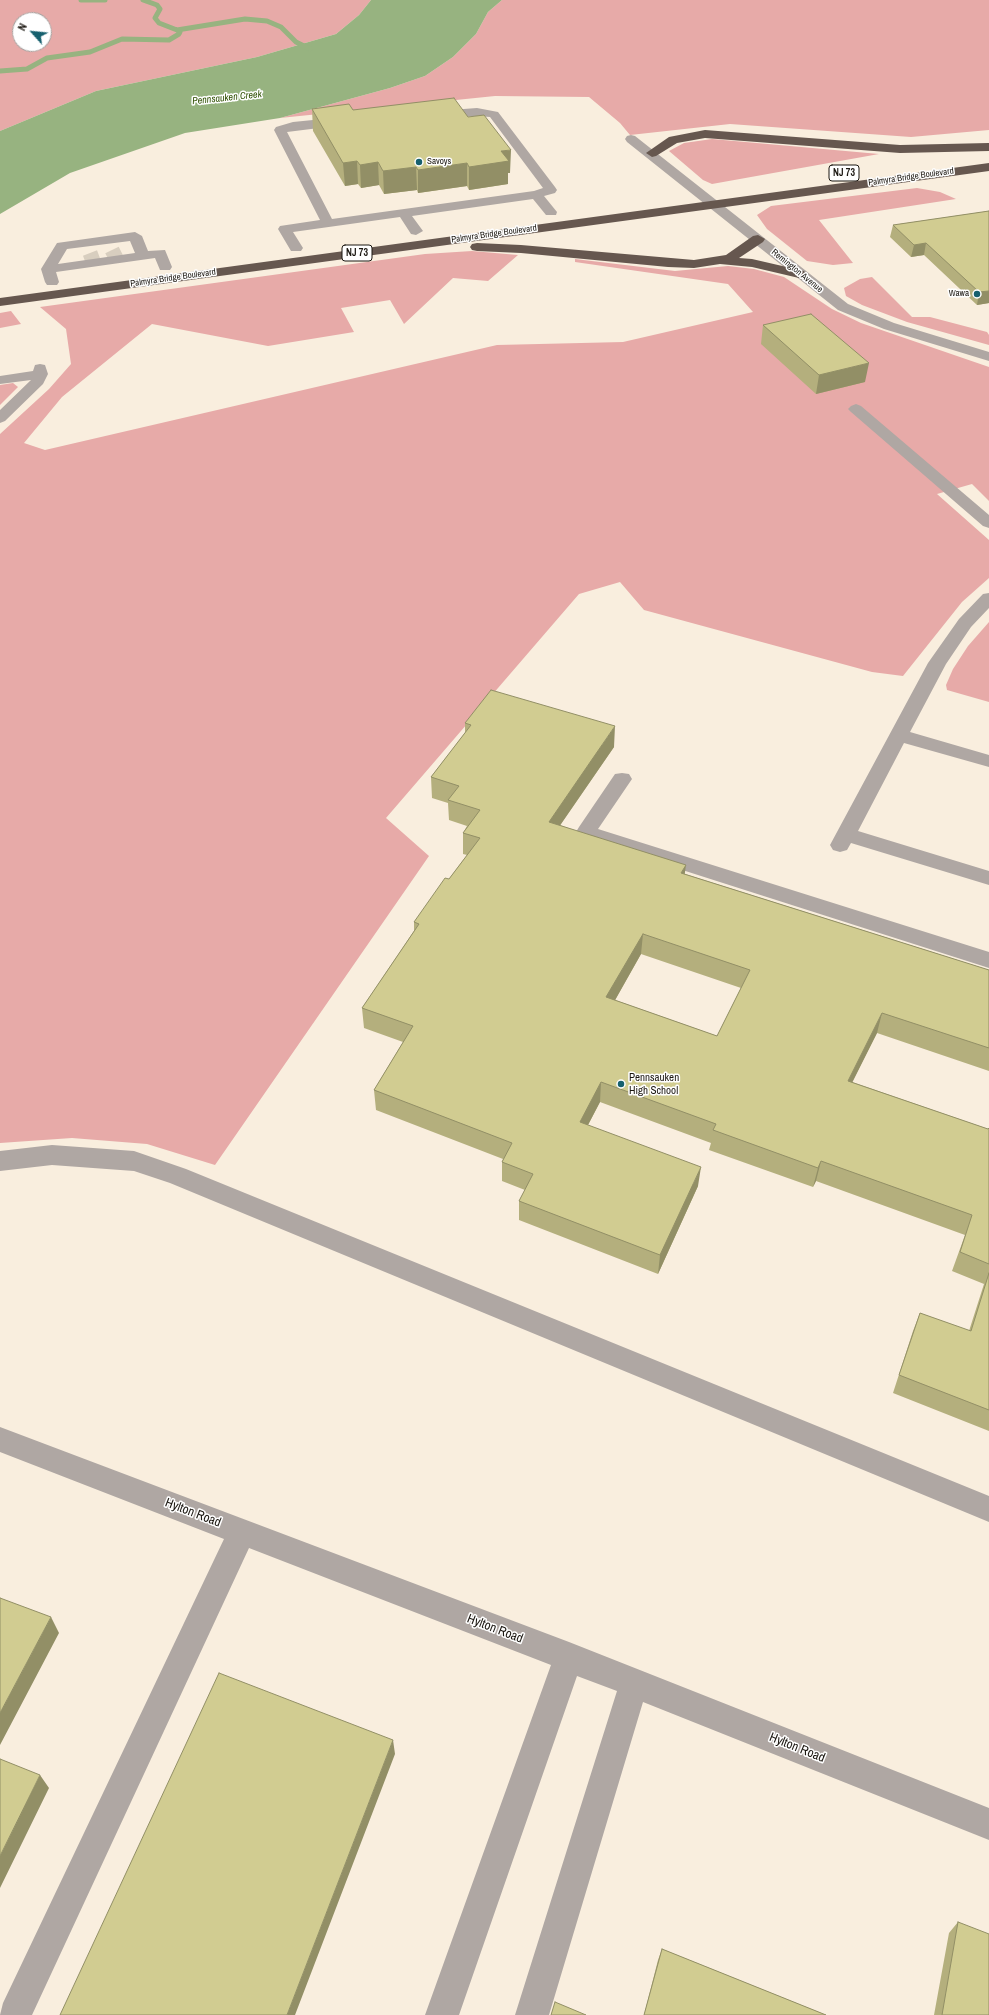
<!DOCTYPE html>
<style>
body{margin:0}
#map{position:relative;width:989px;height:2015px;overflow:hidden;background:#f9eede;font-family:"Archivo Narrow",sans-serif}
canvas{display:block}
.north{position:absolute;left:12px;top:12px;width:40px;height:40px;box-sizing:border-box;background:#fff;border:1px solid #a4a2a0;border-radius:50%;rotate:297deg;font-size:11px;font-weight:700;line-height:16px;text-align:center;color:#1b1711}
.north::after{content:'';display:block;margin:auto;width:14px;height:18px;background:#16606e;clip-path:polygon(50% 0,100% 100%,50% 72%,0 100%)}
</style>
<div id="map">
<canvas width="989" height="2015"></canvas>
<div class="north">N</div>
</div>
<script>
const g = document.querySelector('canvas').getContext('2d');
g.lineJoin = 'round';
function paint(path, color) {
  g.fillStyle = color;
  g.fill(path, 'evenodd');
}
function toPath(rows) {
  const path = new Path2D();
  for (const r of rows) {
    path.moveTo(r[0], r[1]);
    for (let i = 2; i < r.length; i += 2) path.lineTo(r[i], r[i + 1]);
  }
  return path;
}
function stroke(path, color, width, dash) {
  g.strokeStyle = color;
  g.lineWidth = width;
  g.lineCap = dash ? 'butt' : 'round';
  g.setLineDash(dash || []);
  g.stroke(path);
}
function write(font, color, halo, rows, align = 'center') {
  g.font = font + ' "Archivo Narrow",sans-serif';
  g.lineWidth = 3;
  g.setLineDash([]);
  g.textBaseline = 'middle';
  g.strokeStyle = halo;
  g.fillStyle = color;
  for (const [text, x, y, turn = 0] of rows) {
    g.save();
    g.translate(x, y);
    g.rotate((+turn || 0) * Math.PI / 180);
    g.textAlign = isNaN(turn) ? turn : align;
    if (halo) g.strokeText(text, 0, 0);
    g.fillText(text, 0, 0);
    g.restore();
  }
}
const green = toPath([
 [0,0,371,0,359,15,336,34,257,57,96,91,0,131],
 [20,20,44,20,44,44,20,44],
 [502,0,989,0,989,130,911,137,730,124,630,135,620,123,589,97,495,96,280,118,390,88,425,76,453,57,476,34,488,12],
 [712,139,879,154,712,184,703,180,669,151,684,143],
 [917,188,940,192,956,199,819,220,853,263,833,265,807,261,767,229,757,215,771,206],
 [472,251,518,255,488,281,453,278,404,324,390,300,341,308,354,332,268,346,152,324,62,397,24,443,45,450,497,345,623,342,753,312,728,284,575,262,575,259,675,271,728,266,754,269,784,277,832,309,861,323,989,367,989,501,972,484,937,494,989,540,989,578,962,602,903,676,872,672,644,610,620,582,579,594,386,818,429,856,215,1165,147,1144,72,1138,0,1143,0,434,49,389,71,364,66,329,40,307,425,254],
 [872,277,912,317,930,317,987,332,989,335,989,345,907,322,862,305,846,296,844,288,860,279],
 [11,311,21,324,0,328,0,313],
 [13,383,18,387,0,405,0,385],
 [989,622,989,702,947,690,946,685,953,669,968,646]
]);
const water = toPath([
 [371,0,502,0,488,12,476,34,453,57,425,76,390,88,280,118,185,133,70,173,0,214,0,131,96,91,257,57,336,34,359,15]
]);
const stream = toPath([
 [81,0,105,0],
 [143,0,157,5,160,9,155,18,159,23,177,30,245,19,267,21,281,27,296,42,310,49],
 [0,71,27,69,47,58,90,52,122,39,169,40,179,34,180,32,177,30]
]);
const minorTunnel = toPath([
 [112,250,116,258],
 [90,253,93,261]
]);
const minor = toPath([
 [477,108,498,112,555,187,557,190,555,193,544,196,557,212,556,215,546,215,533,199,412,216,423,231,416,235,411,234,400,217,293,232,303,248,301,251,291,251,278,229,280,226,320,220,274,130,276,127,293,122,343,117,349,121,343,125,287,132,332,219,534,191,543,188,490,117,477,116,437,119,431,115,437,111,477,108],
 [631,135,635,136,848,304,894,323,989,352,989,361,884,329,838,310,627,142,625,139,627,136,631,135],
 [135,232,142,236,148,251,165,250,172,267,170,270,160,270,155,258,56,272,59,282,57,285,47,285,45,282,41,269,57,243,135,232],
 [130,241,135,253,58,264,67,249,130,241],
 [40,364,45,365,48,374,43,384,5,421,0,423,0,410,31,380,0,384,0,376,33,371,35,365,40,364],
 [856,404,861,406,989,515,989,528,983,526,851,412,848,409,851,406,856,404],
 [989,593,989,608,971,627,946,664,910,732,989,755,989,767,904,743,858,831,989,871,989,885,851,843,847,850,840,852,833,850,830,845,928,663,959,619,983,594,989,593],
 [622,773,629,774,632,779,598,829,989,952,989,968,579,837,576,832,579,827,615,774,622,773],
 [52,1145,134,1151,186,1169,989,1496,989,1522,170,1183,134,1171,52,1165,0,1171,0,1151,52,1145],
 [0,1427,569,1642,989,1808,989,1840,643,1702,549,2015,515,2015,617,1691,577,1676,459,2015,425,2015,551,1665,249,1548,32,2015,0,2015,3,2003,224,1539,0,1452,0,1427]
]);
const highway = toPath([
 [705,130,900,145,989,143,989,151,900,153,705,138,677,143,656,156,652,157,646,153,669,137,705,130],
 [989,163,989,171,0,306,0,298,989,163],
 [758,235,765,239,763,242,739,258,752,259,804,271,806,274,804,277,799,278,752,267,720,264,694,268,668,267,521,253,477,251,472,250,470,247,472,244,477,243,521,245,694,260,726,255,753,236,758,235]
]);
const wall = toPath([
 [312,109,353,110,510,173,508,173,508,184,469,190,467,186,418,193,417,190,384,194,379,185,361,188,358,184,345,186,313,131],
 [989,211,989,303,977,305,924,255,911,257,890,237,893,225],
 [763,325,865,382,816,394,761,344],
 [465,723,614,747,560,825,685,874,989,970,989,1071,877,1033,852,1082,988,1129,989,1128,989,1431,893,1393,913,1331,920,1313,969,1331,984,1284,952,1271,965,1235,816,1181,813,1187,709,1150,711,1143,600,1102,588,1125,698,1186,658,1274,519,1220,519,1201,525,1190,502,1181,502,1162,503,1159,376,1110,374,1090,403,1042,364,1028,362,1008,414,931,414,922,449,879,467,855,463,854,463,833,467,826,449,820,448,803,432,798,431,777,465,733],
 [641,954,741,988,717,1036,615,1000],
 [958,1922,989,2015,934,2015,949,1933],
 [662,1949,826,2015,644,2015,658,1960]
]);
const shadedWall = toPath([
 [511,150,510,173,508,173,508,184,469,190,469,167,501,151],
 [357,161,358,184,345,186,343,163],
 [378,162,379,185,361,188,360,165],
 [467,163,467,186,418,193,418,170],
 [416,167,417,190,384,194,383,171],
 [926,243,924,255,911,257,914,245],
 [989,291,989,303,977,305,979,292],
 [869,363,865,382,816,394,819,375],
 [615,726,614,747,548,843,549,822],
 [686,865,683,886,681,873],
 [643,934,641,954,605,1018,606,997],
 [882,1013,877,1033,843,1101,848,1081],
 [601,1082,600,1102,579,1142,580,1122],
 [821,1161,816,1181,813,1187,818,1168],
 [701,1167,698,1186,658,1274,660,1255],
 [51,1617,59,1633,0,1745,0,1713],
 [393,1740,395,1754,295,2015,287,2015],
 [40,1775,49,1788,0,1888,0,1856]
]);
const building = toPath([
 [454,98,468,117,484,115,511,150,501,151,509,161,469,167,467,163,418,170,416,167,383,171,378,162,360,165,357,161,343,163,312,109,349,104,353,110,454,98],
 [989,211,989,291,979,292,926,243,914,245,893,225,989,211],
 [811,314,869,363,819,375,763,325,811,314],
 [491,690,615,726,549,822,686,865,681,873,989,970,989,1048,882,1013,848,1081,988,1129,989,1128,989,1264,960,1252,972,1215,821,1161,818,1168,713,1130,716,1124,601,1082,580,1122,701,1167,660,1255,519,1201,533,1174,502,1162,512,1143,374,1090,413,1026,362,1008,419,924,414,922,445,878,449,879,480,838,463,833,480,810,448,800,459,786,431,777,471,725,465,723,491,690],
 [643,934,750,970,717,1036,606,997,643,934],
 [989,1273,989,1410,899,1375,920,1313,971,1331,989,1273],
 [0,1598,51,1617,0,1713,0,1598],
 [219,1673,393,1740,287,2015,60,2015,219,1673],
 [0,1759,40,1775,0,1856,0,1759],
 [958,1922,989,1934,989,2015,942,2015,958,1922],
 [662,1949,826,2015,644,2015,662,1949],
 [555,2002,586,2015,551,2015,555,2002]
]);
const markers = [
 [419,162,4,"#16606e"],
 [977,294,4,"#16606e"],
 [621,1084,4,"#16606e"]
];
const farPoinames = [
 ["Savoys",427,162],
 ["Wawa",969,294,"right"]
];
const farStreetnames = [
 ["Palmyra Bridge Boulevard",911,177,-8],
 ["Palmyra Bridge Boulevard",494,234,-8],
 ["Remington Avenue",797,271,39],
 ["Palmyra Bridge Boulevard",173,278,-8]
];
const farWaternames = [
 ["Pennsauken Creek",227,98,-6]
];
const shields = [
 [844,173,30],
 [357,253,30]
];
const shieldNames = [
 ["NJ 73",844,173],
 ["NJ 73",357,253]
];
const poiNames = [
 ["Pennsauken",629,1078],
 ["High School",629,1091]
];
const nearStreetnames = [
 ["Hylton Road",193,1513,21],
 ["Hylton Road",495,1629,21],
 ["Hylton Road",797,1748,22]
];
paint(green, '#e7aaa8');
paint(water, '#97b380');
stroke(stream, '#97b380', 5);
stroke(minorTunnel, '#d8cebf', 15, [15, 8]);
paint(minor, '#afa7a3');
paint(highway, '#66574f');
paint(wall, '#b4af7d');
paint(shadedWall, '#928f66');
paint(building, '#d1cc91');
stroke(building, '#928f66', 1);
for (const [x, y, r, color] of markers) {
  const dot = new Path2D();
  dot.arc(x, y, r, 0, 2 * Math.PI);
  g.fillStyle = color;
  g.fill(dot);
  stroke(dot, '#fff', 1.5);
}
write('9px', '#1b1711', '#fff', farPoinames, 'left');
write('9px', '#1b1711', '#fff', farStreetnames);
write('italic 10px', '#2e4f00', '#fff', farWaternames);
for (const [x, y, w] of shields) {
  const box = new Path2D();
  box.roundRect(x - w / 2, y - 8, w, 16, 3);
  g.fillStyle = '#fff';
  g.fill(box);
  stroke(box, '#1b1711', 1);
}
write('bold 10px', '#1b1711', null, shieldNames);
write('11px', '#1b1711', '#fff', poiNames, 'left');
write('13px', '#1b1711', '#fff', nearStreetnames);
</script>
